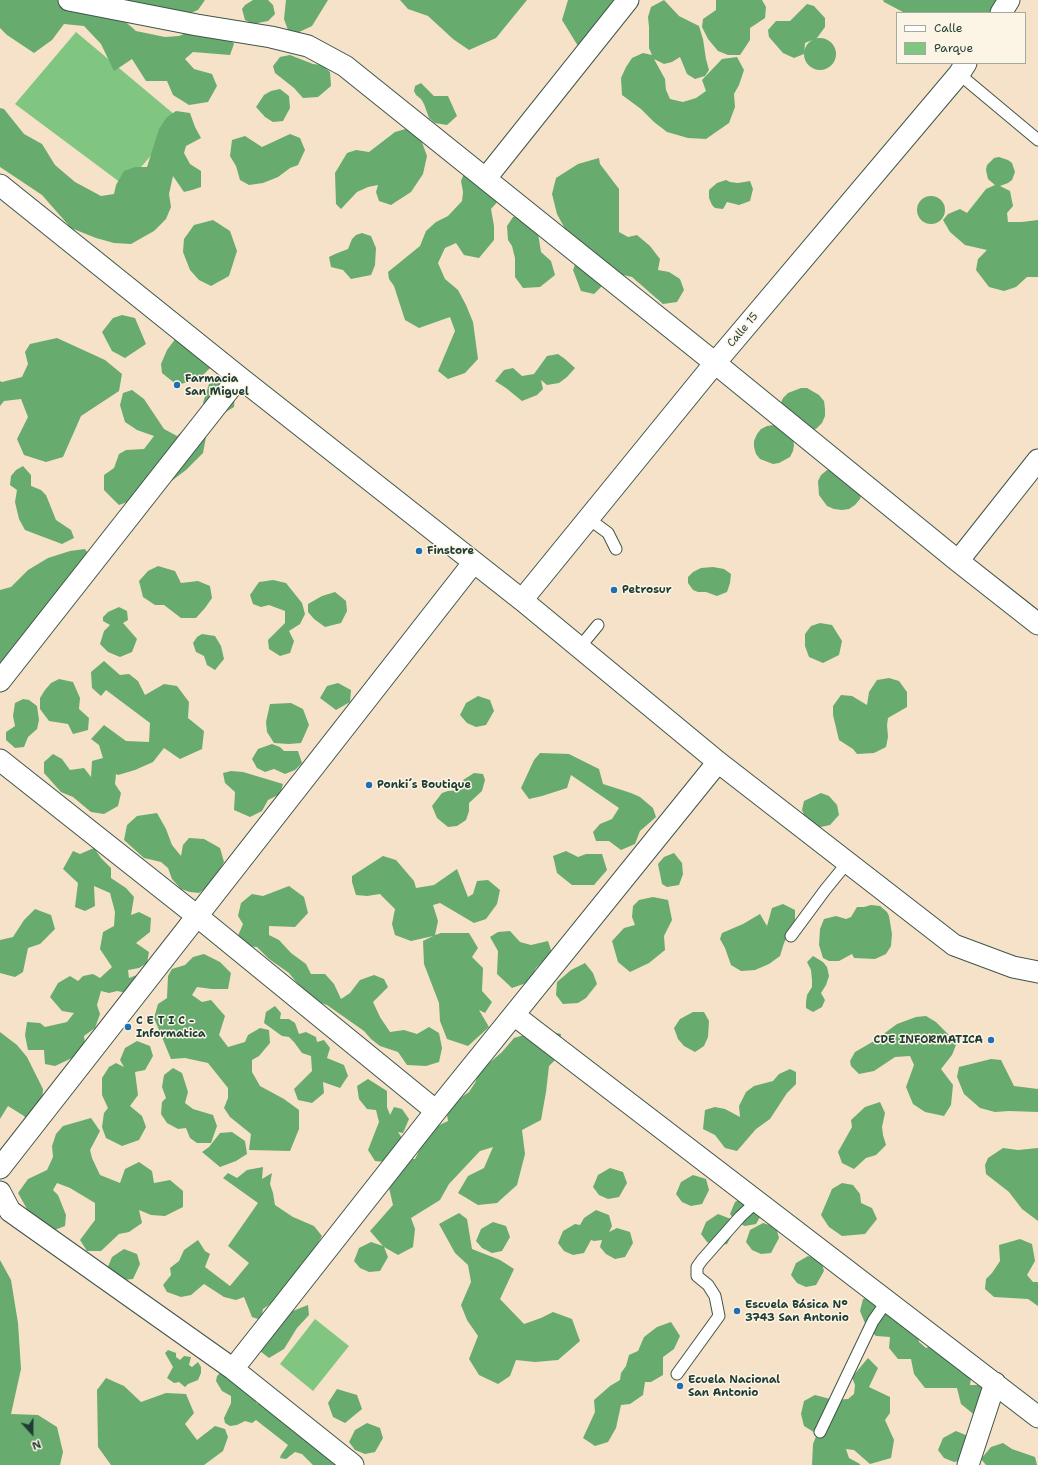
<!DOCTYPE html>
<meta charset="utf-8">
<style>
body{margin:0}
#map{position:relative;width:1038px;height:1465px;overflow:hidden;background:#f6e2c8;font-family:"Shantell Sans",sans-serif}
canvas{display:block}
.legend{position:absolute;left:896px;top:12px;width:130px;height:52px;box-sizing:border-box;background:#fcf5e5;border:1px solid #a4ab9e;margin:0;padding:5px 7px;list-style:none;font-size:12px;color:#1f3d34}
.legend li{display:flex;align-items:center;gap:8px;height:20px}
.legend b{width:20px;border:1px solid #a4ab9e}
.north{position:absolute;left:12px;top:1413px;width:40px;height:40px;-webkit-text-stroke:3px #fcf5e5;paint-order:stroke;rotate:159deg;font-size:11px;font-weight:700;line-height:16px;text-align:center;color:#1f3d34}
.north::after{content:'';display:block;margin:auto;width:14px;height:18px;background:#1f3d34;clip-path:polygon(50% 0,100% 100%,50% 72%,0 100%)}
</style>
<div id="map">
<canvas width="1038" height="1465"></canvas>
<ul class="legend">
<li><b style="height:5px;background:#fff"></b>Calle</li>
<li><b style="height:11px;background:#81c680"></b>Parque</li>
</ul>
<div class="north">N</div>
</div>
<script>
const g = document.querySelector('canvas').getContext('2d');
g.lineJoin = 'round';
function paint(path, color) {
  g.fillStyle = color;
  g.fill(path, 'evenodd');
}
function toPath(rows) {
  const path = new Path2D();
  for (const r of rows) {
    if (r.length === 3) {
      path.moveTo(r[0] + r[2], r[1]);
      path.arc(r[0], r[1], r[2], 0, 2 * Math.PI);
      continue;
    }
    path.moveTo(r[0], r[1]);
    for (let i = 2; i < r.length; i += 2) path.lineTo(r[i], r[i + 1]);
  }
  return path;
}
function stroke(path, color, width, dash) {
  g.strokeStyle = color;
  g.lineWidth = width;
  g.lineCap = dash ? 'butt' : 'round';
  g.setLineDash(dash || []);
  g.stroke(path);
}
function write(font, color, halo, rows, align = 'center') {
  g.font = font + ' "Shantell Sans",sans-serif';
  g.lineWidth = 3;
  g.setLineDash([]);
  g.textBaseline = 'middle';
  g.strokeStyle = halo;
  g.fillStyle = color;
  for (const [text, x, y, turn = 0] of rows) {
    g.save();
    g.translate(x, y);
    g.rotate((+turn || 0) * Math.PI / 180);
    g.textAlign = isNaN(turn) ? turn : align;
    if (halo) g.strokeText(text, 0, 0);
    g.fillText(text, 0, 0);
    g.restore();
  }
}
const green = toPath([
 [76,32,181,120,125,186,15,104],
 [315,1319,349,1346,313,1391,280,1364]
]);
const forest = toPath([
 [0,0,110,0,121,18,136,31,165,37,179,36,189,32,230,38,234,44,230,55,193,52,185,59,194,69,212,74,217,86,208,102,189,105,173,95,167,81,146,81,132,59,114,71,101,44,84,26,64,24,52,40,34,53,7,35,0,28],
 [120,0,205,0,198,10,163,24],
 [253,0,268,0,273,5,275,14,268,21,253,24,245,20,242,9,245,5],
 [286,0,328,0,312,26,297,33,288,30,284,19],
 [400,0,527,0,496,38,469,50,453,39,428,16,408,9],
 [568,0,626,0,578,46,562,20],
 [664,0,679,16,699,26,703,39,706,59,709,70,705,76,695,79,687,74,680,57,672,62,664,64,654,59,665,79,666,90,670,99,683,102,696,98,706,91,702,80,722,59,737,57,744,70,739,85,734,94,735,107,729,123,706,139,688,138,667,132,654,122,641,109,622,95,621,78,626,67,632,58,643,53,652,55,649,48,649,27,648,17,651,7],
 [716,0,762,0,766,7,765,18,750,28,750,40,740,55,728,55,718,51,708,39,702,27,703,19,716,10],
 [883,0,1007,0,995,13,902,13,903,12,884,2],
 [807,4,814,6,825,18,825,27,817,38,805,43,804,54,794,58,783,53,769,37,768,30,776,21,790,21],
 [820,54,16],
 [290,55,313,64,322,65,330,72,331,86,318,97,303,98,294,88,275,73,273,66,280,57],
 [421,83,434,96,448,96,457,116,447,125,435,123,429,118,424,104,421,99,416,95,414,91,415,86],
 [280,89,289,96,290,108,283,121,273,122,265,117,256,107,264,95,271,91],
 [0,108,4,109,24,134,42,144,55,165,75,182,101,196,114,194,116,185,124,171,135,167,147,167,159,129,167,117,176,111,190,113,195,127,201,138,186,146,184,153,190,164,201,171,201,187,192,190,184,192,173,176,169,194,171,207,166,219,154,231,131,244,114,243,96,238,71,228,42,195,0,167],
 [409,128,420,137,427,156,423,174,411,192,391,205,379,201,376,192,378,185,368,187,357,192,341,209,336,204,335,173,347,153,356,150,369,152,395,132],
 [290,134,300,138,305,150,298,165,290,168,278,177,263,183,249,185,240,180,236,166,230,156,232,140,245,136,262,147],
 [999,157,1008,160,1012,163,1015,172,1012,180,1008,183,1000,186,1010,191,1013,206,1007,213,1008,222,1022,222,1038,220,1038,277,1027,277,1016,287,1004,291,989,287,976,270,978,259,987,250,965,245,950,232,943,220,948,214,960,209,967,213,986,189,995,185,988,179,986,170,987,165,994,158],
 [599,158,600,164,619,189,619,232,628,237,637,235,650,246,660,259,658,270,669,272,680,279,684,290,677,302,663,304,632,277,619,274,604,284,594,294,581,291,573,270,576,262,605,266,597,254,572,242,557,214,552,194,556,178,578,164],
 [465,171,499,200,491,209,494,226,494,240,479,258,464,255,456,243,445,248,438,263,445,279,458,290,466,305,473,322,478,359,465,373,448,379,438,371,455,331,450,317,419,328,405,320,394,286,389,279,388,272,420,246,426,231,436,222,448,216,462,201,463,192,461,181],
 [726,180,730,182,738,183,750,181,753,189,750,201,739,205,727,202,723,209,715,208,712,205,709,198,709,190,717,183],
 [931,210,14],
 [523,215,537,227,541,252,551,261,555,275,540,287,523,288,515,277,515,258,512,246,508,240,507,226,513,217],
 [213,220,230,231,237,251,229,276,211,286,199,280,190,270,183,252,184,239,194,225],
 [362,233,371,236,376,248,375,265,371,275,351,279,343,270,331,267,329,257,335,254,348,249,352,239,356,235],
 [122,315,135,318,146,344,125,358,112,351,102,332,113,318],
 [179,334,209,344,210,368,199,379,177,385,162,373,161,364,167,350],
 [57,338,105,360,122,374,119,391,81,416,63,457,46,462,24,455,17,439,28,417,21,399,4,401,0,406,0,381,2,382,22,377,28,364,25,352,30,344],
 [558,354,565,359,575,368,567,377,559,383,547,385,541,380,543,389,537,395,522,401,506,388,495,381,504,370,513,368,522,376,534,374,547,356],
 [221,381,235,392,234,407,219,416,208,414,203,403,209,384],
 [801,388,807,388,819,395,824,401,825,409,825,416,822,423,817,428,811,432,780,405,783,398,788,393],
 [132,390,144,399,164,429,177,436,194,421,207,432,203,453,186,470,145,501,130,501,119,505,104,490,104,475,114,468,119,454,126,450,144,449,154,436,137,430,125,422,120,405,123,393],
 [774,425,793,439,794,445,793,451,790,457,779,463,773,464,760,459,756,454,754,447,754,441,757,434,761,429,767,426],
 [23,466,31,475,31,486,41,490,46,495,56,520,71,530,74,538,62,544,25,530,19,519,15,502,17,490,10,485,11,476,16,470],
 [832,466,862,492,860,499,855,505,849,509,842,510,834,509,827,506,819,495,818,481,821,475],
 [85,549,91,558,0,688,0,590,11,587,28,570,48,558,70,551],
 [158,566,175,571,181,583,198,581,210,586,212,598,205,608,196,618,181,618,164,605,155,605,143,597,139,581,148,571],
 [713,567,724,569,731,574,730,583,727,592,717,596,706,592,698,592,693,590,688,583,688,577,693,572,701,568],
 [273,580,286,583,302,603,305,614,300,624,289,631,294,641,290,653,280,656,269,649,268,640,285,623,285,611,269,605,261,607,253,604,250,595,259,582],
 [335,592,346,601,347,611,341,623,325,627,314,619,308,612,308,604,322,596],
 [119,607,127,611,128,620,123,623,137,639,132,652,120,657,108,652,100,644,104,631,110,625,103,621,103,617,108,612],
 [820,623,832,625,842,641,839,655,823,663,809,657,805,646,805,634,811,626],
 [202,634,215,636,221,646,224,659,215,670,207,665,204,656,196,652,193,643,197,637],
 [104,661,120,675,129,674,138,681,145,695,164,684,177,686,189,702,188,718,204,731,202,749,180,759,164,748,153,762,135,770,118,775,116,774,115,784,121,793,118,806,104,814,91,812,73,797,61,792,44,773,44,762,53,754,62,759,70,770,84,768,91,777,92,761,103,758,99,745,91,739,104,725,126,741,149,742,150,723,106,690,101,696,92,688,91,672],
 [889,678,899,681,907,692,907,707,888,718,887,725,888,737,886,747,874,753,857,754,853,749,839,740,833,715,833,706,841,695,852,696,867,705,869,692,877,680],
 [59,679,73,682,80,698,79,709,89,718,88,730,73,734,68,724,49,721,40,709,40,698,45,690,51,683],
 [338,683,351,690,350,702,336,710,320,698,327,686],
 [478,696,490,700,494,711,486,725,476,727,467,723,460,715,466,703],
 [23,699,29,700,37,706,39,720,37,729,28,737,24,747,15,748,6,740,6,732,15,726,13,716,15,703],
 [291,703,303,709,309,725,301,743,289,744,274,743,267,732,266,722,270,704],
 [272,744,280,747,284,751,298,751,302,763,295,770,285,774,274,769,265,772,257,768,252,759,258,749],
 [540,753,569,754,599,769,603,784,631,793,640,797,653,808,656,817,640,831,635,844,621,850,609,841,596,841,593,832,600,824,612,819,619,808,571,775,567,788,542,796,529,799,521,788,534,760],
 [231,771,243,772,283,784,280,794,268,800,262,811,250,817,234,810,235,792,225,783,223,773],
 [474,773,483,774,485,780,482,791,469,803,469,811,466,820,457,826,448,827,437,818,432,806,442,793,448,791,461,790,463,780],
 [821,793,829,796,837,805,839,815,830,825,816,828,807,822,802,810,804,801],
 [157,813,166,829,172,845,181,856,183,845,189,838,204,839,220,848,224,862,210,885,199,893,190,892,181,889,172,879,168,868,161,862,144,858,124,840,127,825,137,816],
 [94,848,101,858,111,868,111,878,126,888,134,897,131,915,139,912,151,918,150,932,136,943,149,952,147,963,139,968,128,970,129,978,137,975,140,987,127,993,117,991,109,993,101,991,97,1005,100,1014,95,1028,84,1036,85,1044,83,1060,72,1058,55,1066,45,1064,44,1050,28,1050,25,1035,27,1022,40,1023,45,1027,67,1022,74,1013,62,1011,50,997,58,983,70,976,78,981,83,976,93,974,100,978,112,967,100,949,103,932,114,926,115,912,110,893,94,886,95,906,85,911,75,907,78,883,63,869,73,851,80,854],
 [566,851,578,857,586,854,602,854,607,870,594,885,572,885,557,873,553,856],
 [674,853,682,863,683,874,679,885,667,887,662,884,658,864,664,857],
 [383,856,396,860,414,881,416,888,434,885,457,869,468,897,473,894,477,881,488,880,500,890,497,904,486,919,474,923,440,903,433,905,438,921,435,935,441,933,469,933,478,948,472,957,483,968,482,991,492,1002,485,1013,479,1010,489,1027,468,1046,447,1039,440,1021,439,1003,424,964,423,941,433,936,411,941,395,935,392,924,395,909,380,894,367,896,356,895,352,882,352,876],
 [289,886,304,897,308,913,295,927,269,926,269,935,279,940,291,953,306,964,311,974,325,974,334,984,341,999,350,993,360,980,374,975,384,979,388,987,373,1002,380,1017,390,1032,404,1030,417,1034,429,1027,439,1033,442,1048,439,1062,426,1066,407,1065,398,1052,380,1046,371,1039,364,1031,327,1005,310,999,289,973,269,959,257,947,247,946,237,938,243,924,238,916,241,903,252,894,263,896],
 [653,897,668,900,672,920,664,936,665,950,649,963,630,972,618,962,612,941,624,928,635,925,632,917,633,906,639,900],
 [783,904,795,910,795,922,784,943,780,956,769,964,755,970,741,971,731,965,725,948,720,939,722,933,743,924,760,914,767,926,772,908],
 [871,905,880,906,887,912,889,916,892,934,891,946,886,954,875,959,854,958,852,954,839,961,829,961,823,958,819,945,820,929,824,919,836,916,846,919,851,917,857,907,864,907],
 [35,909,51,915,55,929,40,944,28,948,23,972,15,977,0,973,0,940,13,937,24,920],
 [510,931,520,942,531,945,548,941,552,953,536,968,529,982,512,988,497,974,498,951,490,937,498,932],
 [204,954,220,962,231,973,228,989,212,989,197,987,192,995,202,1002,211,1000,225,1016,219,1035,228,1047,245,1042,248,1035,260,1028,269,1030,270,1043,259,1056,252,1060,252,1072,260,1086,284,1099,299,1110,299,1129,290,1151,249,1150,251,1134,230,1117,224,1108,228,1098,228,1088,208,1063,185,1058,171,1059,154,1018,158,1004,167,998,168,976,172,969,185,965,193,957],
 [813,956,823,962,827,967,829,976,826,985,821,993,825,1000,822,1007,813,1012,806,1008,806,1002,807,995,812,987,812,980,811,970,807,962],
 [585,963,593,973,597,984,586,998,578,1003,563,1004,556,995,557,982,571,970],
 [275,1006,281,1013,280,1019,289,1019,295,1023,299,1034,306,1032,316,1037,317,1042,324,1040,330,1048,327,1058,344,1065,348,1076,340,1088,323,1082,324,1093,312,1103,298,1100,294,1089,312,1071,311,1056,302,1053,294,1042,289,1037,282,1036,264,1023,266,1012],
 [693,1012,704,1012,709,1021,708,1037,704,1046,695,1052,684,1046,678,1039,674,1028,680,1019],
 [926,1016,936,1022,949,1035,956,1045,952,1055,941,1069,953,1085,951,1105,944,1116,925,1112,913,1104,906,1087,914,1065,910,1056,895,1057,874,1071,859,1074,851,1066,850,1061,855,1052,874,1041,897,1024,916,1017],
 [547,1031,561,1034,558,1057,549,1066,546,1092,541,1120,522,1130,525,1154,517,1185,497,1203,478,1205,458,1193,468,1176,484,1168,493,1147,480,1151,449,1184,440,1200,411,1218,415,1229,413,1247,398,1255,384,1247,388,1257,380,1271,369,1272,360,1268,354,1261,359,1248,371,1242,383,1246,370,1231,393,1205,389,1188,401,1171,407,1159,415,1159,420,1149,418,1135,448,1121,446,1108,469,1092,475,1083,480,1071,502,1052,514,1038,524,1035],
 [0,1032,17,1045,27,1057,43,1089,42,1103,31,1127,24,1116,8,1106,0,1119],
 [137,1041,150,1046,153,1056,145,1070,135,1072,138,1095,130,1106,142,1116,146,1127,139,1140,122,1146,106,1138,102,1127,104,1113,108,1108,102,1095,102,1078,109,1067,116,1063,124,1067,120,1060,125,1048],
 [991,1059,1001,1060,1014,1086,1038,1089,1038,1112,1009,1111,995,1112,980,1108,964,1094,957,1077,959,1067],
 [173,1068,182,1073,188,1092,185,1103,193,1109,213,1115,217,1126,211,1143,197,1143,190,1138,186,1128,178,1129,167,1123,161,1114,162,1102,166,1098,162,1087,164,1075],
 [790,1069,796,1072,796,1084,787,1093,770,1119,756,1129,737,1151,725,1148,715,1135,703,1129,705,1110,715,1107,725,1109,740,1117,739,1106,746,1092,754,1086,773,1081,779,1074],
 [368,1079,387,1091,387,1107,390,1115,394,1107,402,1109,409,1119,403,1133,398,1132,402,1138,385,1162,375,1161,368,1150,379,1122,376,1110,367,1109,359,1099,357,1086],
 [880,1102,885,1113,882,1127,883,1135,886,1145,876,1155,866,1158,854,1169,842,1163,838,1152,852,1127,851,1120,865,1107],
 [91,1118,100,1131,90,1150,92,1158,100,1175,120,1183,125,1169,139,1162,152,1171,154,1183,170,1180,183,1191,183,1207,165,1216,151,1215,139,1210,142,1223,129,1232,119,1234,101,1251,87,1251,80,1240,95,1220,95,1203,70,1188,57,1183,53,1190,58,1195,66,1215,65,1226,52,1231,27,1209,18,1193,28,1179,47,1170,53,1157,52,1146,56,1134,63,1126],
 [232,1132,245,1141,247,1154,236,1161,220,1167,202,1152,209,1147,220,1133],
 [1003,1148,1018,1150,1038,1148,1038,1221,1022,1209,1009,1192,986,1174,985,1165,988,1158],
 [263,1167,262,1179,272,1173,270,1184,273,1193,275,1205,293,1217,314,1226,322,1236,315,1248,312,1258,302,1263,287,1292,263,1309,261,1320,252,1317,244,1297,236,1300,224,1297,204,1284,191,1295,181,1297,167,1292,163,1285,171,1275,170,1268,179,1261,184,1250,198,1240,205,1251,210,1254,205,1267,230,1286,249,1263,228,1246,258,1203,223,1178,228,1173,237,1178,247,1170],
 [610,1168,623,1172,627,1183,619,1197,608,1199,599,1195,593,1187,598,1175],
 [693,1175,706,1179,709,1190,702,1204,691,1206,682,1202,676,1194,681,1182],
 [842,1183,853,1185,860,1194,861,1203,872,1208,877,1219,865,1234,842,1236,829,1227,821,1215,832,1189],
 [747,1195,764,1210,756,1224,745,1226,736,1222,730,1214,735,1202],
 [596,1210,609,1215,612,1226,609,1232,617,1228,630,1232,633,1243,625,1257,615,1259,606,1254,600,1247,602,1240,594,1241,591,1240,584,1253,573,1255,564,1251,558,1243,563,1231,575,1224,580,1225,584,1218],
 [459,1213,467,1219,472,1249,500,1260,514,1269,500,1299,524,1324,541,1318,553,1312,572,1319,580,1341,558,1360,535,1362,516,1360,510,1376,498,1384,479,1375,469,1359,478,1336,467,1320,461,1305,471,1282,468,1265,455,1253,439,1224],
 [718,1214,731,1219,735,1229,727,1244,716,1246,707,1242,701,1234,706,1222],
 [493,1222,506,1226,510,1237,502,1251,492,1253,482,1248,476,1241,481,1229],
 [763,1223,776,1227,779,1238,771,1253,761,1254,752,1250,746,1242,750,1230],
 [1020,1239,1032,1244,1035,1261,1027,1275,1033,1282,1038,1282,1038,1306,1028,1299,994,1297,985,1289,986,1279,992,1273,1000,1261,999,1245],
 [124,1249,137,1254,140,1264,133,1279,122,1280,107,1269,112,1257],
 [808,1256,821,1260,824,1271,816,1285,806,1287,797,1283,791,1275,796,1263],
 [0,1260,11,1280,18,1323,21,1369,11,1414,38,1415,57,1427,63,1452,60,1465,0,1465],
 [873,1295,917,1329,919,1342,926,1348,936,1344,971,1378,970,1385,988,1385,977,1417,961,1404,957,1388,925,1388,914,1374,911,1359,898,1359,889,1348,890,1337,876,1336,867,1328,860,1311,863,1299],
 [308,1305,309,1315,297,1328,284,1349,269,1358,260,1351,285,1314],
 [671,1322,680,1336,674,1349,663,1357,663,1375,651,1382,645,1382,643,1395,630,1404,621,1405,616,1428,608,1442,595,1446,583,1438,595,1412,594,1400,610,1386,620,1380,621,1373,626,1366,629,1355,638,1351,644,1337,657,1327],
 [168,1350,176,1353,176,1357,180,1360,184,1356,191,1357,189,1365,192,1367,198,1362,201,1367,201,1373,198,1380,188,1384,185,1387,179,1382,174,1383,167,1378,173,1367,165,1353],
 [868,1358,878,1368,869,1387,890,1397,890,1413,885,1420,894,1440,891,1458,870,1464,854,1450,846,1449,849,1458,860,1464,860,1465,812,1465,813,1444,817,1434,804,1426,801,1414,804,1401,815,1395,834,1400,848,1399,854,1394,855,1385,852,1377],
 [222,1371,256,1399,256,1403,259,1404,261,1401,338,1465,313,1465,302,1454,295,1452,286,1459,280,1458,281,1455,288,1445,256,1420,252,1423,245,1421,237,1425,230,1426,225,1423,224,1418,231,1403,231,1396,222,1391,216,1381,217,1376],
 [106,1378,124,1386,141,1402,166,1393,186,1394,194,1413,185,1424,197,1440,215,1426,225,1429,228,1437,223,1451,204,1465,111,1465,98,1447,97,1390],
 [337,1389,357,1395,362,1409,345,1423,333,1417,328,1403],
 [367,1423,380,1428,383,1438,375,1452,365,1454,355,1450,349,1442,355,1430],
 [956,1431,968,1436,964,1460,954,1462,944,1458,938,1450,943,1438],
 [1003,1443,1012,1449,1035,1457,1037,1465,986,1465,981,1459,991,1447]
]);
const lane = toPath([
 [959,74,1038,140],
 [589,519,608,533,616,549],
 [579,648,598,625],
 [791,936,825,890,847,863],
 [677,1374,719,1316,715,1296,708,1285,697,1276,697,1267,702,1260,740,1217,757,1201],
 [820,1432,873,1321,887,1301]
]);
const street = toPath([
 [69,0,197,25,271,37,308,46,345,66,715,363,958,561,1038,624],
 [1001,13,1009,0],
 [486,178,628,0],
 [0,185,239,377,522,600,718,762,954,945,1013,967,1038,972],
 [958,561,1038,460],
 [522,600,715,363,959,74,966,63],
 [0,681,239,377],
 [0,760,197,916,436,1111],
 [514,1015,1038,1417],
 [0,1168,474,562],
 [0,1192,10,1211,233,1369,353,1465],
 [233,1369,436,1111,718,762],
 [968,1465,995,1383]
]);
const markers = [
 [177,385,4,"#1f6fb2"],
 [419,551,4,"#1f6fb2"],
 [614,590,4,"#1f6fb2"],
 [369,785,4,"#1f6fb2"],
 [128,1027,4,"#1f6fb2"],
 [991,1040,4,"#1f6fb2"],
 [737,1311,4,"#1f6fb2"],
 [680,1386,4,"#1f6fb2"]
];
const streetNames = [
 ["Calle 15",743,330,-50]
];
const poiNames = [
 ["Farmacia",185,379],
 ["San Miguel",185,392],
 ["Finstore",427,551],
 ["Petrosur",622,590],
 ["Ponki´s Boutique",377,785],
 ["C E T I C -",136,1021],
 ["Informatica",136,1034],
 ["CDE INFORMATICA",983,1040,"right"],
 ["Escuela Básica N°",745,1305],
 ["3743 San Antonio",745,1318],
 ["Ecuela Nacional",688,1380],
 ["San Antonio",688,1393]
];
paint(green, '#81c680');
paint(forest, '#68ab6e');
stroke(lane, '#3f564a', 13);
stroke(street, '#3f564a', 23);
stroke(lane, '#fff', 11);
stroke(street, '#fff', 21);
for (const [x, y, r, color] of markers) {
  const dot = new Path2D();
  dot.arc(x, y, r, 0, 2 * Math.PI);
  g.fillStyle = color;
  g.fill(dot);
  stroke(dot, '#fcf5e5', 1.5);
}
write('11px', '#1f3d34', '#fcf5e5', streetNames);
write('bold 11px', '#1f3d34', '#fcf5e5', poiNames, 'left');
</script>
